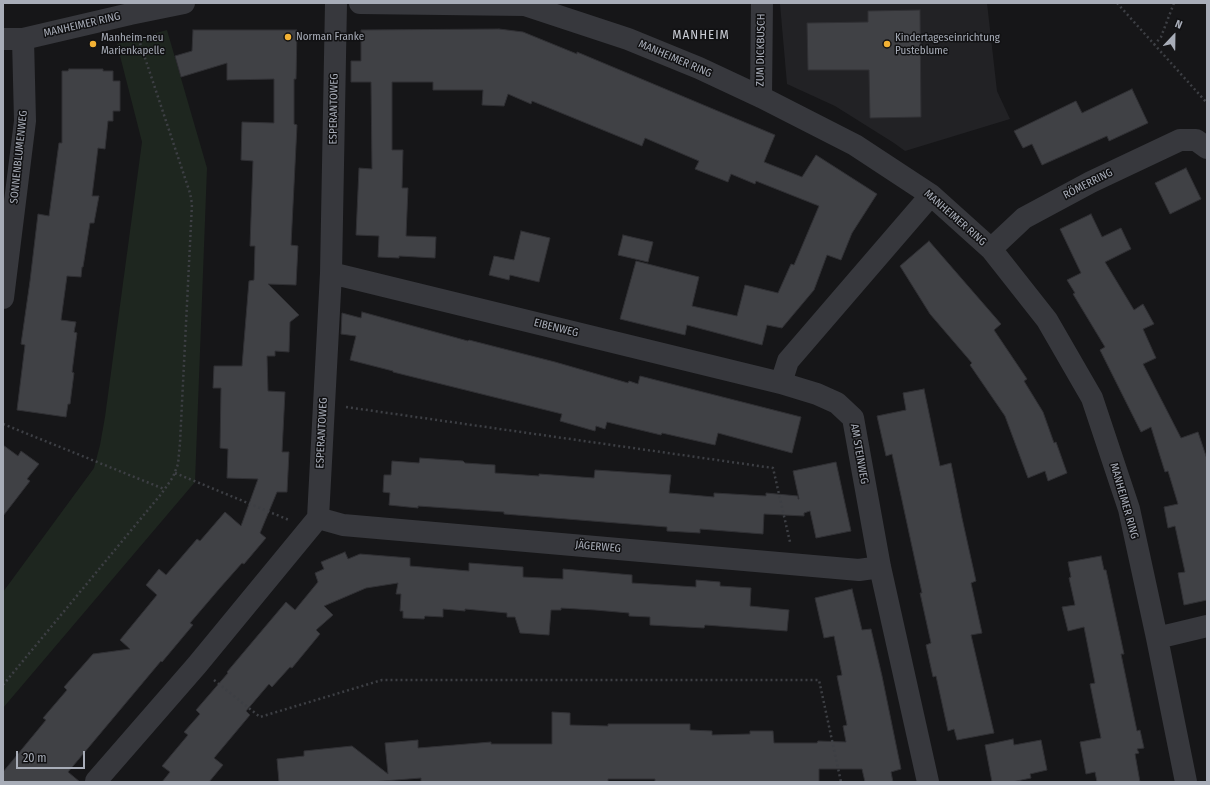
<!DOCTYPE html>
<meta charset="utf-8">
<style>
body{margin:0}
#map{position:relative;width:1210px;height:785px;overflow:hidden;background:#161618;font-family:"Fira Sans Condensed",sans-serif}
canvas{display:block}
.frame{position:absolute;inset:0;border:4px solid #a8adb8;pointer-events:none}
.north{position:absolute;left:1154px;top:16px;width:40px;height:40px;-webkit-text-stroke:3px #111113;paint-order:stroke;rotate:22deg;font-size:11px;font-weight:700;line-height:16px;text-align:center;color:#a8adb8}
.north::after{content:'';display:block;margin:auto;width:14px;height:18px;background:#a8adb8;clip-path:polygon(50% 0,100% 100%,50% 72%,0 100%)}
.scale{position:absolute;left:16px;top:751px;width:69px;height:18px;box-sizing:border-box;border:2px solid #a8adb8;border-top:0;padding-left:5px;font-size:12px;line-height:14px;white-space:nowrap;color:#a8adb8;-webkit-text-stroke:3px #111113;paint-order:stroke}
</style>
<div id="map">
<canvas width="1210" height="785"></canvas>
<div class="frame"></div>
<div class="north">N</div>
<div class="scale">20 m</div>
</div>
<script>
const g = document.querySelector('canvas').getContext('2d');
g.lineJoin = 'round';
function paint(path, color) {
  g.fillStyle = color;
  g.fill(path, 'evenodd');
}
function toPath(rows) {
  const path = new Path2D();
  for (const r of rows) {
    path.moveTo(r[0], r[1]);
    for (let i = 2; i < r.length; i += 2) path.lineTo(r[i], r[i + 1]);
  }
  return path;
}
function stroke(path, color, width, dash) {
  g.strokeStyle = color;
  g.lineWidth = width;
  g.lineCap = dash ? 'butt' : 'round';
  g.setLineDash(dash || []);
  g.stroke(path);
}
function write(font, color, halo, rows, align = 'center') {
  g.font = font + ' "Fira Sans Condensed",sans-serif';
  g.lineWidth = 3;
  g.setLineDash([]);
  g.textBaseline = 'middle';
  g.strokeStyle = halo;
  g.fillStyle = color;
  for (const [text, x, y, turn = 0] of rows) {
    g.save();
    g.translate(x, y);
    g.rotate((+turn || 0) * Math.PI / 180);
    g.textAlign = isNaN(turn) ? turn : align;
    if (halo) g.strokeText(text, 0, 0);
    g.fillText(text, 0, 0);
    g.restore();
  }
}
const built = toPath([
 [987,3,997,91,1010,119,905,151,894,143,835,106,787,84,780,4]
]);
const green = toPath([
 [167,30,207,168,195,482,3,708,3,592,94,468,100,445,105,417,142,142,117,44]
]);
const building = toPath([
 [920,10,921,117,870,118,869,70,808,70,807,23,868,22,868,11,920,10],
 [499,29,523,32,577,54,577,52,775,135,764,162,802,177,816,155,877,194,852,233,841,260,827,255,814,290,782,328,767,325,762,345,687,325,685,335,620,319,636,261,699,277,692,306,737,316,745,285,778,293,791,264,794,265,819,206,756,181,755,184,731,174,728,182,695,169,699,161,645,138,642,146,532,101,531,104,508,94,504,106,482,105,483,90,433,90,433,82,392,82,392,150,403,150,402,188,408,188,406,236,436,237,435,258,399,256,399,258,378,257,379,236,356,235,359,168,372,169,371,82,351,82,351,61,361,61,361,30,499,29],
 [193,30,297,30,296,79,294,79,294,124,297,125,291,245,298,246,296,285,268,284,299,315,290,322,289,352,275,351,275,356,267,356,268,391,285,392,282,452,289,452,287,492,277,492,260,533,266,538,244,564,242,563,219,589,190,623,193,625,162,662,161,661,68,772,80,782,3,782,3,772,46,720,43,718,67,690,64,687,93,654,130,649,120,640,157,595,146,585,159,569,166,575,197,539,200,541,225,512,241,526,258,479,227,478,228,449,220,448,221,388,213,388,214,366,242,366,249,281,254,280,255,246,250,246,253,161,241,160,242,122,274,123,274,79,227,80,227,63,181,77,175,56,192,51,193,30],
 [69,69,103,69,103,71,113,71,113,81,120,81,120,111,113,111,113,121,108,121,105,149,98,148,92,196,99,196,94,223,90,223,83,267,82,267,81,277,67,276,61,320,76,322,74,332,77,333,72,372,74,373,70,404,68,404,66,417,17,410,25,345,21,344,30,281,38,214,49,216,59,143,62,143,62,71,68,71,69,69],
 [1132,89,1148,123,1109,141,1107,136,1042,165,1032,144,1023,148,1014,131,1076,101,1082,113,1132,89],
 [1186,168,1201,199,1170,214,1155,183,1186,168],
 [1091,214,1102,237,1121,228,1131,249,1105,262,1134,310,1143,304,1154,324,1143,329,1156,358,1143,364,1181,438,1198,432,1207,459,1207,600,1184,605,1178,573,1185,572,1175,526,1168,528,1164,507,1178,504,1168,471,1165,472,1151,427,1141,432,1100,350,1105,347,1073,294,1075,293,1067,280,1081,273,1060,229,1091,214],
 [521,231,550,238,539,282,510,275,509,280,489,275,494,256,514,260,521,231],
 [623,235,653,242,648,262,618,255,623,235],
 [929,241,1001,324,994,330,1027,379,1024,381,1043,412,1054,443,1056,442,1067,473,1048,481,1045,471,1028,478,1005,416,970,365,972,363,930,314,900,266,929,241],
 [362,312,468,341,469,340,555,362,628,383,629,381,638,384,640,376,801,417,792,453,718,433,715,445,662,433,661,435,607,422,605,429,596,426,595,431,560,421,562,414,393,372,393,371,350,360,356,336,341,334,342,313,361,318,362,312],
 [924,389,940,466,951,463,962,518,976,581,971,583,982,633,971,635,994,733,957,740,954,729,948,731,936,676,933,677,926,645,931,643,920,593,922,593,892,454,886,456,877,416,906,410,903,393,924,389],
 [3,445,18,456,21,451,39,464,27,479,30,481,3,516,3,445],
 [420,458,463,461,465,463,495,465,495,473,539,476,539,474,594,478,595,470,671,475,669,493,714,497,714,493,766,496,766,493,798,496,798,499,799,499,793,471,836,462,851,531,816,538,810,511,804,513,804,516,764,514,763,534,700,529,700,533,667,531,667,527,504,514,504,512,418,506,418,508,389,505,390,493,383,492,384,475,391,475,392,461,419,463,420,458],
 [345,552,348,559,360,554,410,558,410,566,469,571,469,563,523,567,523,577,563,579,563,569,632,575,632,583,696,587,696,580,720,582,720,586,751,588,750,606,789,610,787,631,705,625,704,628,650,625,650,617,629,616,629,613,595,610,561,608,561,610,551,610,549,635,520,633,515,617,507,617,507,613,465,609,465,611,443,609,443,617,425,616,424,619,403,618,403,611,400,611,401,594,396,594,398,583,366,588,324,606,333,615,316,630,320,634,292,668,290,667,272,687,269,684,246,711,250,715,214,758,223,765,209,782,162,782,170,772,162,766,188,735,184,732,200,714,196,710,228,673,227,672,286,602,295,610,318,582,315,573,324,569,321,562,345,552],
 [1101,556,1104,570,1106,570,1124,654,1121,654,1137,731,1140,730,1144,748,1137,749,1139,753,1135,754,1140,782,1097,782,1095,772,1086,774,1080,742,1101,738,1090,684,1095,683,1084,627,1068,631,1062,607,1075,605,1069,578,1071,577,1068,562,1101,556],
 [852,589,862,630,871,629,882,676,901,769,891,772,893,782,865,782,862,769,819,769,819,782,655,782,655,779,608,779,608,782,421,782,421,778,371,782,279,782,277,759,304,756,304,751,352,746,388,774,385,743,418,740,418,748,491,742,491,744,552,744,552,712,570,713,570,725,608,726,608,724,690,724,690,730,712,731,712,735,750,734,750,731,773,731,774,743,817,743,818,741,846,742,843,726,847,725,837,676,842,675,834,636,824,638,815,598,852,589],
 [1013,739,1014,745,1041,740,1047,770,1030,774,1031,778,1012,782,992,782,985,745,1013,739]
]);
const path = toPath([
 [1117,3,1207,103],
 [1154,45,1161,37,1174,3],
 [346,407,773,468,790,542],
 [3,424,164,489],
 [175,473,289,520],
 [214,680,260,717,382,680,819,680,841,782],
 [3,685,162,493,173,477,178,464,180,443,192,204,190,193,137,34]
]);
const minor = toPath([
 [360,3,525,5,628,39,699,68,761,97,855,145,931,195,991,249,1047,320,1092,398,1129,509,1157,638,1186,782],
 [3,39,23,39,130,14,184,3],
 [761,97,762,3],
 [991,249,1024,218,1091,182,1180,140,1196,140,1207,148],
 [331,273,781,383,817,394,837,403,853,418,880,567,928,782],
 [3,298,25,121,23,39],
 [781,383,788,361,931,195],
 [318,518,343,525,859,570,880,567],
 [1157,638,1207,626],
 [96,781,197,665,318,518,331,273,336,3]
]);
const markers = [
 [288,37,4,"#f2b134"],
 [93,44,4,"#f2b134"],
 [887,44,4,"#f2b134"]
];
const streetNames = [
 ["MANHEIMER RING",82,25,-13],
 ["ZUM DICKBUSCH",761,50,-89],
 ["MANHEIMER RING",675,59,23],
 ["ESPERANTOWEG",334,109,-89],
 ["SONNENBLUMENWEG",19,157,-84],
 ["RÖMERRING",1088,184,-27],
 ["MANHEIMER RING",955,218,41],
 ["EIBENWEG",556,328,14],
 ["ESPERANTOWEG",322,433,-87],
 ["AM STEINWEG",859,454,80],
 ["MANHEIMER RING",1124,501,74],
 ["JÄGERWEG",598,547,5]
];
const poiNames = [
 ["Norman Franke",296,37],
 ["Manheim-neu",101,38],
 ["Marienkapelle",101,51],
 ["Kindertageseinrichtung",895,38],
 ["Pusteblume",895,51]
];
const quarterNames = [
 ["MANHEIM",701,35]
];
paint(built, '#222225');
paint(green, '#1e261f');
paint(building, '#404145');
stroke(building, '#303034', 1);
stroke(path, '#3d3f44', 2.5, [2, 3]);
stroke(minor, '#37383d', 22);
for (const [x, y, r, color] of markers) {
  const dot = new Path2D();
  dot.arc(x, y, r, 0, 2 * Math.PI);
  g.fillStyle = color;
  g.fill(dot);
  stroke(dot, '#111113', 1.5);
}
write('11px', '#a8adb8', '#111113', streetNames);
write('11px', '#a8adb8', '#111113', poiNames, 'left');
g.letterSpacing = '1px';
write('13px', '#c9ccd4', '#111113', quarterNames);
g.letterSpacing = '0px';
</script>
